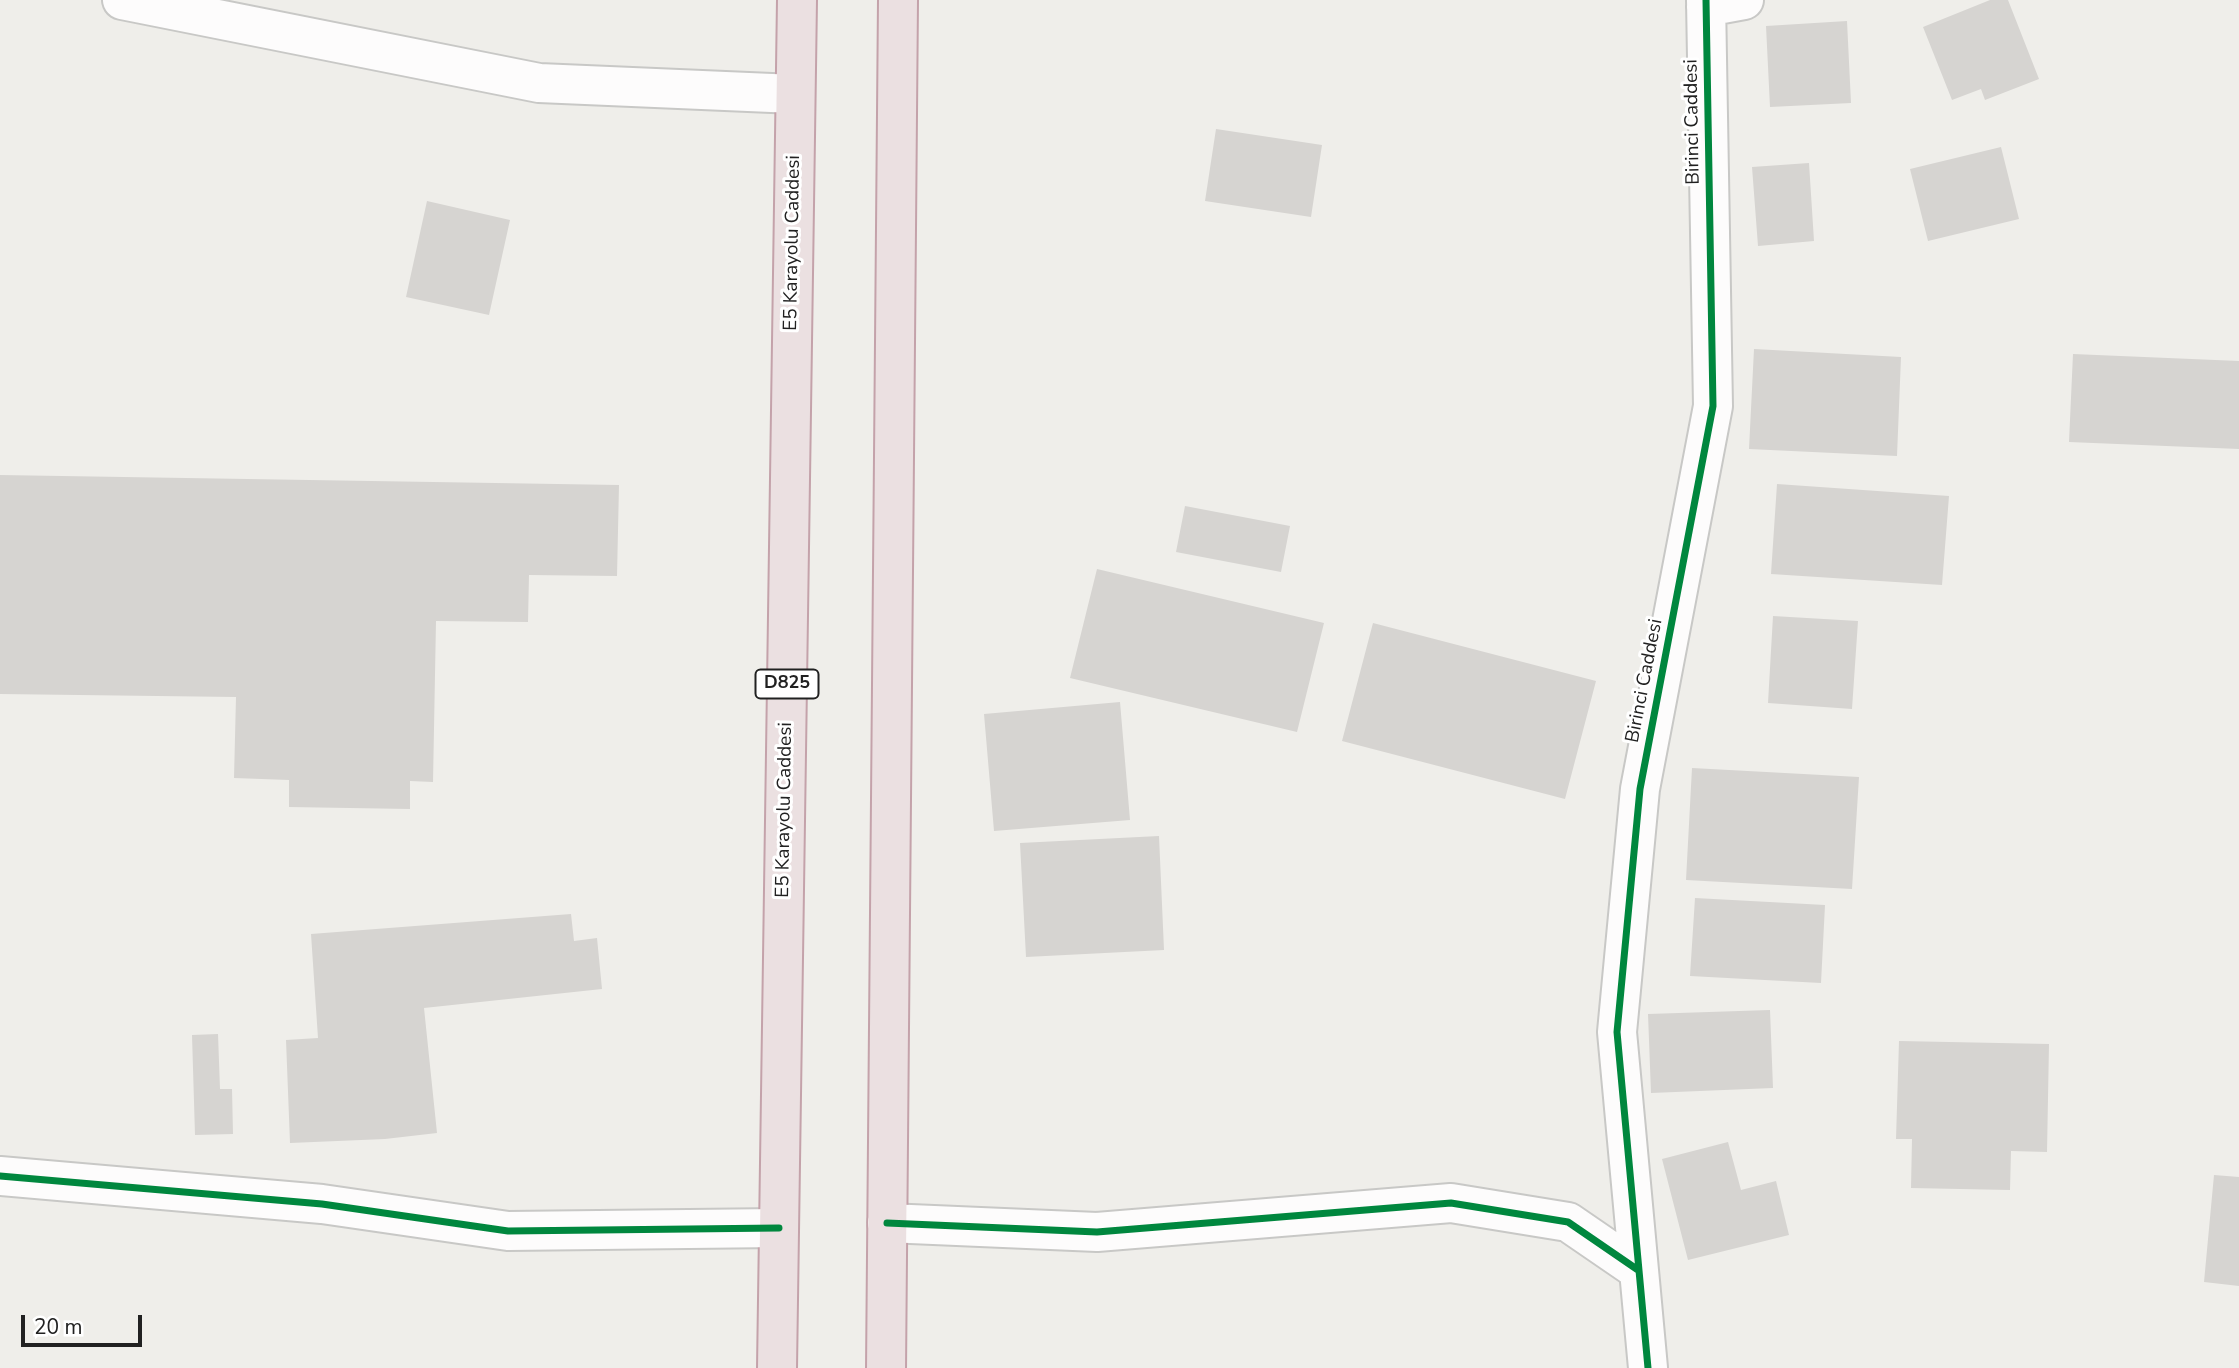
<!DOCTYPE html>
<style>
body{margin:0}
#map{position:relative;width:2239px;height:1368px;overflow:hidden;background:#efeeea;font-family:"Nunito Sans",sans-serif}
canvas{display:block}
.scale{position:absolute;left:21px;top:1315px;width:121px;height:32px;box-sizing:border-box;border:4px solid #212121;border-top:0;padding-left:9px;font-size:21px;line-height:24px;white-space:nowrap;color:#212121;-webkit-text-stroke:5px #fff;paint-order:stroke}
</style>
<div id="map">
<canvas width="2239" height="1368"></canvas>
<div class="scale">20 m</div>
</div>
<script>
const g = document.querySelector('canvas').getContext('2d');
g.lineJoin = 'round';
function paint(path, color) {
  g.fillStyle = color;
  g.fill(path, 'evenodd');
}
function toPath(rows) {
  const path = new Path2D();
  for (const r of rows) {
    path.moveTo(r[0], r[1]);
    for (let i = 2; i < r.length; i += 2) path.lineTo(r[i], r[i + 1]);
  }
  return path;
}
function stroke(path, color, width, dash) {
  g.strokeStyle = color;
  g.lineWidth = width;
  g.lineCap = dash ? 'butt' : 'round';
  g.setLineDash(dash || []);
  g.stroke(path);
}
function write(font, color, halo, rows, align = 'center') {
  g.font = font + ' "Nunito Sans",sans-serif';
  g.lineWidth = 6;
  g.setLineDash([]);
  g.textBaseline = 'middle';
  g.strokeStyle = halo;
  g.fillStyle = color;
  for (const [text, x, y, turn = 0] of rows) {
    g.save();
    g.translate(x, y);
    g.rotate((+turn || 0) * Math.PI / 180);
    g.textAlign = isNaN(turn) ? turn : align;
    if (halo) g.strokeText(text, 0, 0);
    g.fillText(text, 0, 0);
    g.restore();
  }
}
const building = toPath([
 [1990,0,2008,0,2039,79,1985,100,1981,89,1952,100,1923,27],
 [1847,21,1851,103,1770,107,1766,26],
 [1216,129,1322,145,1311,217,1205,201],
 [2001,147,2019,219,1928,241,1910,169],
 [1809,163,1814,241,1758,246,1752,167],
 [427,201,510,220,489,315,406,297],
 [1754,349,1901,357,1897,456,1749,449],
 [2073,354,2239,361,2239,449,2069,442],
 [0,475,619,485,617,576,529,575,528,622,436,621,433,782,410,781,410,809,289,807,289,780,234,778,236,697,0,694],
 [1777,484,1949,496,1942,585,1771,574],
 [1185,506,1290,526,1281,572,1176,552],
 [1097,569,1324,623,1297,732,1070,678],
 [1773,616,1858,621,1852,709,1768,703],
 [1373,623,1596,681,1565,799,1342,741],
 [1120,702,1130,820,994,831,984,714],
 [1692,768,1859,777,1852,889,1686,880],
 [1159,836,1164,950,1026,957,1020,843],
 [1695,898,1825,905,1821,983,1690,976],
 [571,914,574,941,597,938,602,989,424,1008,437,1133,385,1139,290,1143,286,1040,318,1038,311,934],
 [1770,1010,1773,1088,1651,1093,1648,1014],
 [218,1034,220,1089,232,1089,233,1134,195,1135,192,1035],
 [1899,1041,2049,1044,2047,1152,2011,1151,2010,1190,1911,1188,1912,1139,1896,1139],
 [1728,1142,1741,1190,1776,1181,1789,1235,1688,1260,1662,1159],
 [2214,1175,2239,1177,2239,1286,2204,1282]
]);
const minor = toPath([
 [122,0,539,83,795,94],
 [1706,7,1744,0],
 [0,1176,322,1204,508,1231,779,1228],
 [887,1223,1097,1232,1451,1203,1568,1222,1638,1270],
 [1648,1368,1617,1032,1640,789,1713,406,1706,0]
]);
const highway = toPath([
 [777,1368,797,0],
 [886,1368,898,0]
]);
const cycleway = toPath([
 [0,1176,322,1204,508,1231,779,1228],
 [887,1223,1097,1232,1451,1203,1568,1222,1638,1270],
 [1648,1368,1617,1032,1640,789,1713,406,1706,0]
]);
const shields = [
 [787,684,63]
];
const shieldNames = [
 ["D825",787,684]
];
const streetNames = [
 ["Birinci Caddesi",1693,122,-91],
 ["E5 Karayolu Caddesi",793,243,-89],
 ["Birinci Caddesi",1645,681,-79],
 ["E5 Karayolu Caddesi",785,810,-89]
];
paint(building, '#d6d4d1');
stroke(minor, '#c8c8c6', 42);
stroke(highway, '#c4a2aa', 42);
stroke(minor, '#fdfcfc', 38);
stroke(highway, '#ebe0e1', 38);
stroke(cycleway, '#00873e', 7);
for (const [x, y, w] of shields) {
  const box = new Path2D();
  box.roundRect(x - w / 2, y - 14.5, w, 29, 5);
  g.fillStyle = '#fff';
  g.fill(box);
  stroke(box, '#212121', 2);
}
write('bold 18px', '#212121', null, shieldNames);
write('19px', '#212121', '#fff', streetNames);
</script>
